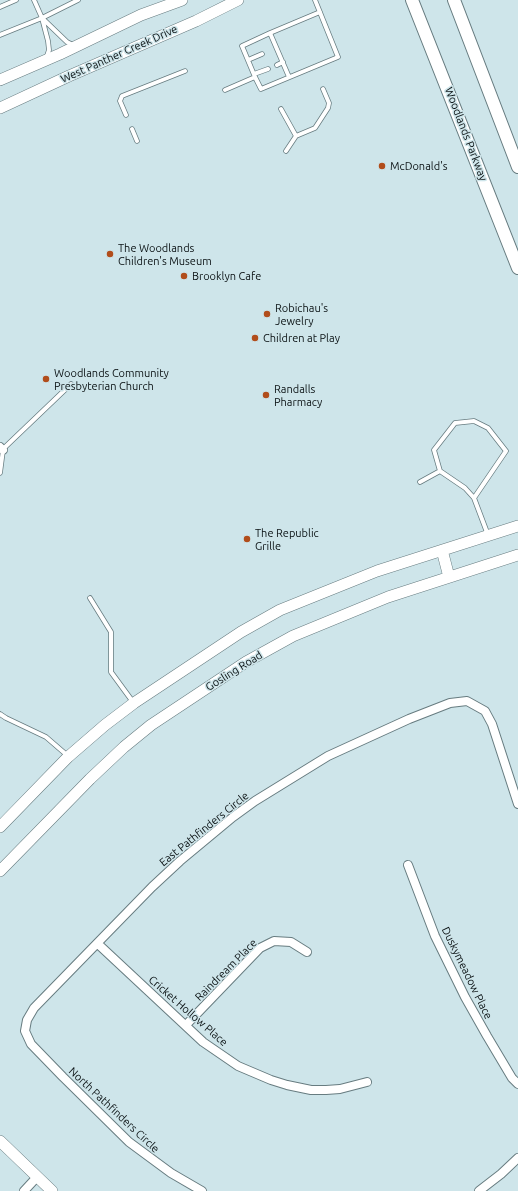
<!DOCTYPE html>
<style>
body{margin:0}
canvas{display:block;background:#cee5ea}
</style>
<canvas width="518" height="1191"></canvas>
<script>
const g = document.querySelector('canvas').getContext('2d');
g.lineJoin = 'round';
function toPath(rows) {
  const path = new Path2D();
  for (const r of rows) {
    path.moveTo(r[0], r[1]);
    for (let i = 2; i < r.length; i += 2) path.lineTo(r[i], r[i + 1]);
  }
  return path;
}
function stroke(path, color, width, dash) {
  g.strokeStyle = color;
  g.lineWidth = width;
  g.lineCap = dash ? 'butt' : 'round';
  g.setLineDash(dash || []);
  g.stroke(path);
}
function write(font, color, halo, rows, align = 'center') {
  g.font = font + ' Ubuntu,sans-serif';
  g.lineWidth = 3;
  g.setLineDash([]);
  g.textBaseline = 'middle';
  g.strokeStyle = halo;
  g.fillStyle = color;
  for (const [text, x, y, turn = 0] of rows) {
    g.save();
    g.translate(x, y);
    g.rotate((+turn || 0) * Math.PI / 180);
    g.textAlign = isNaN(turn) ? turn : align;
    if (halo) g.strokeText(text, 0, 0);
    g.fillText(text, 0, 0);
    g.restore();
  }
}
const lane = toPath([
 [34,0,42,18,48,41,49,50,47,56],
 [0,7,16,0],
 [42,18,67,42,73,45],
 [0,35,42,18,78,0],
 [248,60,262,54],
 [277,65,283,62],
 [254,74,268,69],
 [255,77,242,46,270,33],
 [289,77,270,33,320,12],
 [225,90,255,77,261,89,338,57,315,0],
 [281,109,296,136],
 [126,115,120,101,122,96,185,71],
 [132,129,137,141],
 [286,151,296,136,315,128,328,108,329,103,323,89],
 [2,450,71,384],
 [440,471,434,450,455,423,474,421,488,428,506,451,474,498],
 [0,473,3,450],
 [420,482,440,471,465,488,474,498,488,535],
 [90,598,111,632,111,672,133,702],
 [0,714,6,718,46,737,68,756]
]);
const street = toPath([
 [0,447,3,450],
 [408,865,435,936,465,997,487,1036,512,1078,518,1084],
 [98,944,203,1042,238,1066,271,1080,287,1085,311,1090,326,1090,340,1089,367,1082],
 [186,1025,260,948,274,941,291,942,307,952],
 [24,1191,37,1177],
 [202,1191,171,1173,129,1142,63,1077,31,1044,25,1031,27,1020,34,1008,152,887,180,861,233,817,255,801,328,756,409,719,450,703,467,701,485,711,492,724,518,804],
 [479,1191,501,1174,518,1158]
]);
const secondary = toPath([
 [0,80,60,54,141,15,182,0],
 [0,108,69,76,196,21,238,0],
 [442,550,449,577],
 [0,827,68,757,105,725,134,703,241,632,280,610,377,571,518,526],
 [0,871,90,779,124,747,151,725,246,662,293,636,388,597,518,555],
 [0,1141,52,1191]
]);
const primary = toPath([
 [412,0,518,268],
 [454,0,518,167]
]);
const markers = [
 [382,166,4,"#b14d1b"],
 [110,254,4,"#b14d1b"],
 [184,276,4,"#b14d1b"],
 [267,314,4,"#b14d1b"],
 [255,338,4,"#b14d1b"],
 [46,379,4,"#b14d1b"],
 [266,395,4,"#b14d1b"],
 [247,539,4,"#b14d1b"]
];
const streetNames = [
 ["West Panther Creek Drive",119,54,-24],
 ["Woodlands Parkway",466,134,69],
 ["Gosling Road",234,671,-32],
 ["East Pathfinders Circle",204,829,-39],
 ["Raindream Place",226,970,-45],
 ["Duskymeadow Place",467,973,64],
 ["Cricket Hollow Place",188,1011,41],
 ["North Pathfinders Circle",114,1110,43]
];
const poiNames = [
 ["McDonald's",390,166],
 ["The Woodlands",118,248],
 ["Children's Museum",118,261],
 ["Brooklyn Cafe",192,276],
 ["Robichau's",275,308],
 ["Jewelry",275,321],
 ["Children at Play",263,338],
 ["Woodlands Community",54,373],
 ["Presbyterian Church",54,386],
 ["Randalls",274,389],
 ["Pharmacy",274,402],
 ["The Republic",255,533],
 ["Grille",255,546]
];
stroke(lane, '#677c80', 5.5);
stroke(street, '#677c80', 10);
stroke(secondary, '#677c80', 12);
stroke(primary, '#677c80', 14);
stroke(lane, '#fff', 4);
stroke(street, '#fff', 8);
stroke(secondary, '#fff', 11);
stroke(primary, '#fff', 12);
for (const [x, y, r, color] of markers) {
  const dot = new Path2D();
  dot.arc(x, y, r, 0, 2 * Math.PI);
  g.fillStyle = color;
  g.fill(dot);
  stroke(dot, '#cee5ea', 1.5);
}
write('11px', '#0a1113', '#cee5ea', streetNames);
write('11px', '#0a1113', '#cee5ea', poiNames, 'left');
</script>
